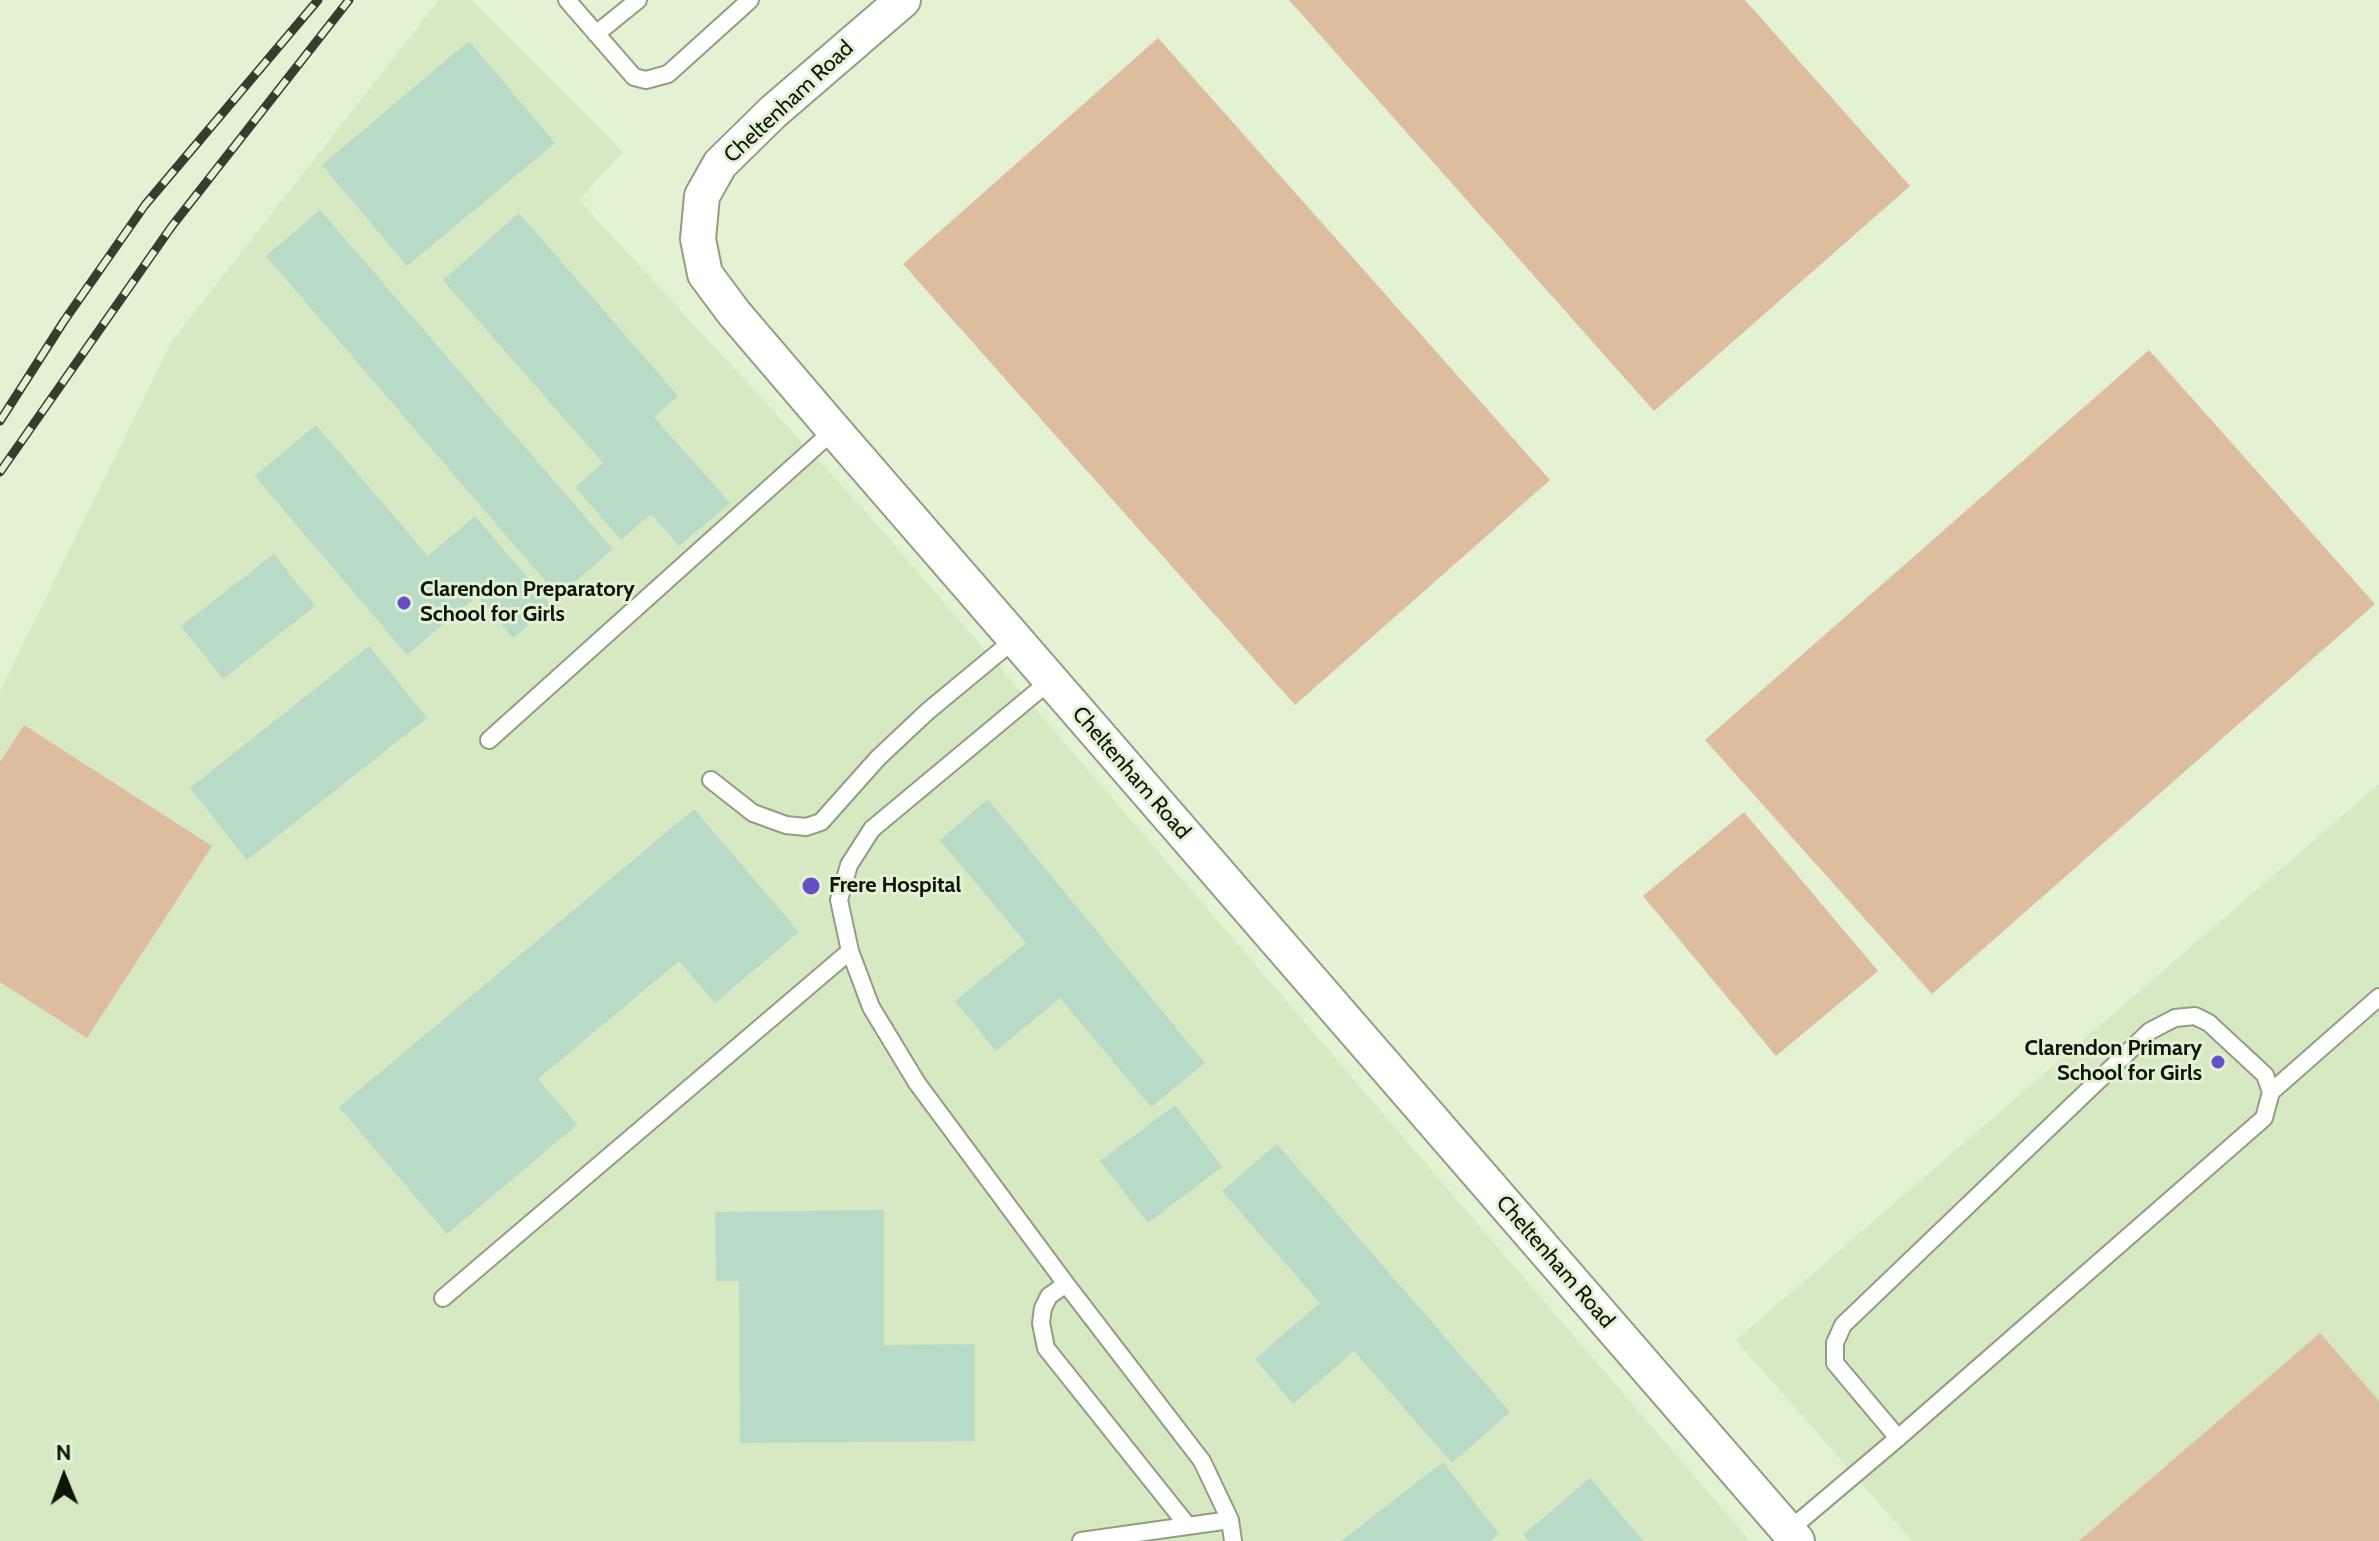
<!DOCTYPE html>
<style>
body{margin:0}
#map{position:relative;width:2379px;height:1541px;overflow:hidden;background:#e2f2d2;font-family:Cabin,sans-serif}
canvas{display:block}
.north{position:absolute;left:24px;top:1437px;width:80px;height:80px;-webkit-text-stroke:6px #e2f2d2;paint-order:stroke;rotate:359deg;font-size:22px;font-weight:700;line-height:32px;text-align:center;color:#0f150a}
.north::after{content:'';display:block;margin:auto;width:28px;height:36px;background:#0f150a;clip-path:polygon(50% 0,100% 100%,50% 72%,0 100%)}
</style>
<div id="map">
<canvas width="2379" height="1541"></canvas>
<div class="north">N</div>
</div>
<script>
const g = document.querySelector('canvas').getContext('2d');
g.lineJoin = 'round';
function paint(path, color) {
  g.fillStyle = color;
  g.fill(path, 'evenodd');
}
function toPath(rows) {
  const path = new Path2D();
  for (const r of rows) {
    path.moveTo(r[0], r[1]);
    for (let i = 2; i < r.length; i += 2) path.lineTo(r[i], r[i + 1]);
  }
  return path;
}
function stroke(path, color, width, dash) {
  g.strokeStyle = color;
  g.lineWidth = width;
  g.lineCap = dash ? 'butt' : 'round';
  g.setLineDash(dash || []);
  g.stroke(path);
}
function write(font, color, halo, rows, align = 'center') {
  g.font = font + ' Cabin,sans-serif';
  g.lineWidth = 6;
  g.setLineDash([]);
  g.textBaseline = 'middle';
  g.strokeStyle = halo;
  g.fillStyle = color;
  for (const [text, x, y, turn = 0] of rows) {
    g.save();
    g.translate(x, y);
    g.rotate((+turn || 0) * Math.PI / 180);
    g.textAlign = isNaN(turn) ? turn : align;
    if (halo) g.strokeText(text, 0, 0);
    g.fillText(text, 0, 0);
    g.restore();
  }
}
const built = toPath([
 [439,0,472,0,623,152,579,200,869,515,1750,1541,0,1541,0,691,172,341],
 [2379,784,2379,1541,1912,1541,1736,1340]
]);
const green = toPath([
 [1289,0,1745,0,1910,186,1654,411],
 [1158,38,1550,480,1295,705,903,264],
 [2149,350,2375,604,1932,994,1705,740],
 [24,725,212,846,87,1038,0,982,0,762],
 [1744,812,1878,971,1776,1056,1643,896],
 [2320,1333,2379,1401,2379,1541,2079,1541]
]);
const building = toPath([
 [469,41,555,143,407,266,322,165],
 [320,210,613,549,558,596,266,256],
 [519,213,678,396,654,417,730,503,679,546,651,514,621,540,575,487,603,463,443,280],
 [316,425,428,556,475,516,552,606,513,638,477,596,407,655,255,476],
 [274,554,315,606,223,679,181,626],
 [369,646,427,718,247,860,190,788],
 [988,799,1205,1063,1151,1107,1060,998,996,1051,955,1001,1026,943,940,840],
 [694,809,799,932,715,1003,679,961,538,1079,577,1125,447,1234,339,1107],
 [1175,1105,1222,1167,1148,1223,1100,1161],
 [1277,1144,1510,1412,1452,1463,1354,1351,1293,1404,1255,1359,1320,1303,1222,1191],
 [884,1210,884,1345,975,1344,975,1441,740,1443,739,1281,716,1281,715,1212],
 [1443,1462,1499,1534,1490,1541,1341,1541],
 [1590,1478,1643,1541,1529,1541,1523,1535]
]);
const lane = toPath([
 [567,0,634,77,646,80,668,74,750,0],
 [596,34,638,0],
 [1051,680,872,829,849,865,839,900,850,951,871,1007,917,1083,1066,1284,1202,1461,1230,1520,1233,1541],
 [489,740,834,430],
 [711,780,753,813,786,825,806,827,821,822,878,758,928,711,1015,639],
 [2271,1092,2379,997],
 [1066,1284,1049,1296,1043,1308,1041,1323,1046,1348,1188,1526],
 [443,1298,850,951],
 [1788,1531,1898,1438,2264,1118,2271,1092,2265,1075,2209,1023,2195,1016,2175,1018,2150,1031,1843,1325,1835,1343,1835,1363,1898,1438],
 [1081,1541,1230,1520]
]);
const street = toPath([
 [903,0,773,112,720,164,702,196,698,239,705,274,734,313,834,430,1797,1541]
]);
const rail = toPath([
 [0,421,64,321,145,205,318,0],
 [0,472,172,226,349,0]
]);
const markers = [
 [404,603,8,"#664ec7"],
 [811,886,10,"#664ec7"],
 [2218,1062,8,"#664ec7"]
];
const streetNames = [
 ["Cheltenham Road",789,102,-43],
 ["Cheltenham Road",1131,773,49],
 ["Cheltenham Road",1555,1262,49]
];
const poiNames = [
 ["Clarendon Preparatory",420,590],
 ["School for Girls",420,615],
 ["Frere Hospital",829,886],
 ["Clarendon Primary",2202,1049,"right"],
 ["School for Girls",2202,1074,"right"]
];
paint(built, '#d6e9c2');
paint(green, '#debd9e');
paint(building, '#b8dbc7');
stroke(lane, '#909e81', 20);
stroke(street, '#909e81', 38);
stroke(lane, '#fff', 16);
stroke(street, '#fff', 34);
stroke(rail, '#353d2e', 9);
stroke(rail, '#e2f2d2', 6, [18]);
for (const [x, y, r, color] of markers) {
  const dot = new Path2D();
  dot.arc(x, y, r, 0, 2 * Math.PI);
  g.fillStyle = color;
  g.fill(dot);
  stroke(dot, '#e2f2d2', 3);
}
write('22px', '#0f150a', '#e2f2d2', streetNames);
write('bold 22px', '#0f150a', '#e2f2d2', poiNames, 'left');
</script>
